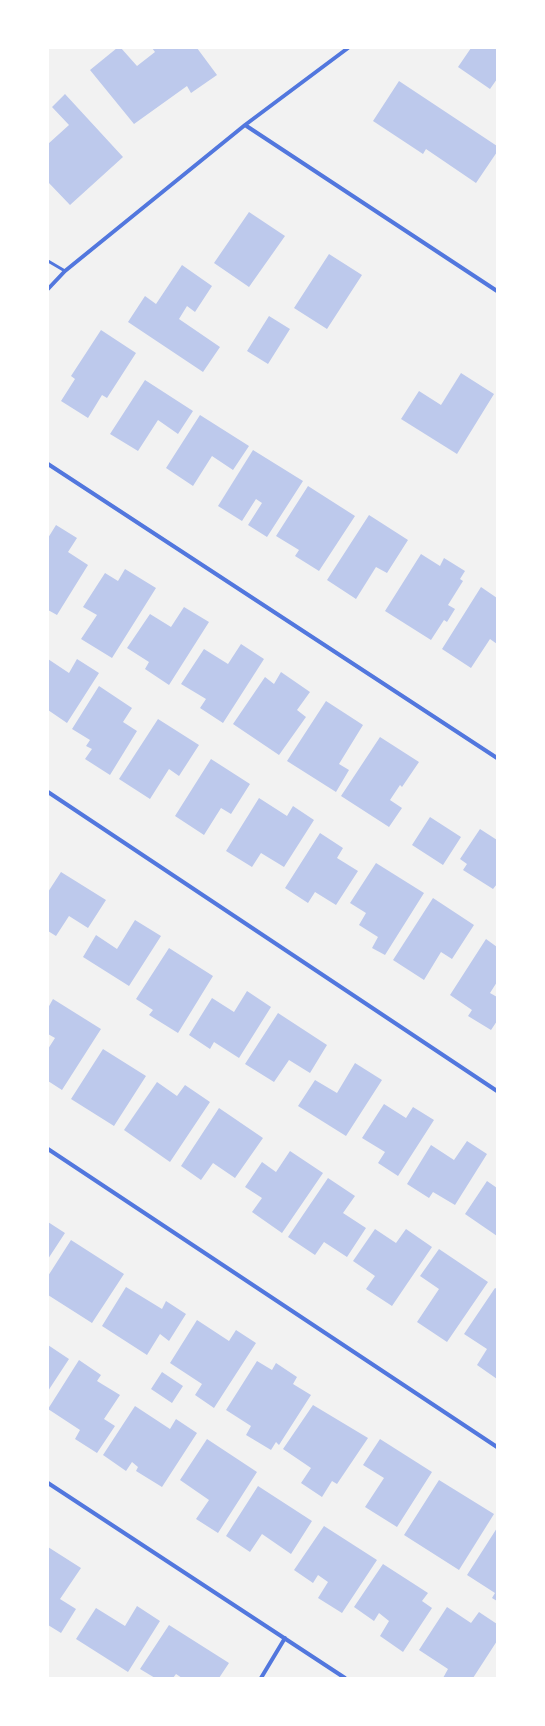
<!DOCTYPE html>
<style>
body{margin:0}
#map{position:relative;width:545px;height:1726px;overflow:hidden;background:#f2f2f2;font-family:Jost,sans-serif}
canvas{display:block}
.frame{position:absolute;inset:0;border:49px solid #fff;pointer-events:none}
</style>
<div id="map">
<canvas width="545" height="1726"></canvas>
<div class="frame"></div>
</div>
<script>
const g = document.querySelector('canvas').getContext('2d');
g.lineJoin = 'round';
function paint(path, color) {
  g.fillStyle = color;
  g.fill(path, 'evenodd');
}
function toPath(rows) {
  const path = new Path2D();
  for (const r of rows) {
    path.moveTo(r[0], r[1]);
    for (let i = 2; i < r.length; i += 2) path.lineTo(r[i], r[i + 1]);
  }
  return path;
}
function stroke(path, color, width, dash) {
  g.strokeStyle = color;
  g.lineWidth = width;
  g.lineCap = dash ? 'butt' : 'round';
  g.setLineDash(dash || []);
  g.stroke(path);
}
const building = toPath([
 [117,48,121,48,137,66,155,52,152,48,197,48,217,75,191,93,187,86,134,124,90,70],
 [471,48,497,48,497,79,490,89,458,67],
 [399,81,497,146,497,152,476,183,426,149,423,154,373,121],
 [65,94,123,157,70,205,48,182,48,144,69,125,52,107],
 [249,212,285,236,249,287,214,263],
 [329,254,362,275,327,329,294,308],
 [182,265,212,286,195,312,187,306,179,319,220,347,203,372,128,322,145,296,156,304],
 [269,316,290,329,268,364,247,351],
 [101,330,136,353,107,398,102,395,88,418,61,401,75,379,71,376],
 [461,373,494,394,457,454,401,419,419,391,441,405],
 [145,380,193,411,178,434,158,420,138,451,110,434],
 [200,415,249,446,233,470,212,456,193,486,166,468],
 [253,450,303,481,267,537,248,525,262,503,256,499,242,521,218,506],
 [308,486,355,516,319,571,295,556,299,550,276,536],
 [369,515,408,540,387,573,376,567,356,599,327,580],
 [56,525,77,538,68,552,88,565,57,615,48,610,48,538],
 [421,554,440,566,444,558,465,571,460,579,463,581,448,605,455,609,447,622,444,620,431,640,385,611],
 [125,569,156,588,112,658,81,639,97,615,83,607,105,573,118,581],
 [481,587,497,598,497,644,490,639,471,668,442,649],
 [184,607,209,622,169,685,145,669,149,662,127,648,150,614,171,627],
 [241,644,264,659,223,723,200,708,206,699,181,684,204,649,228,664],
 [48,659,69,673,77,659,99,673,67,723,48,710],
 [281,672,310,692,297,710,306,717,279,755,233,724,265,677,274,684],
 [99,686,132,708,123,722,137,731,110,775,85,759,92,749,86,746,90,740,72,729],
 [326,701,363,725,339,764,349,770,336,792,287,761],
 [158,719,199,745,179,776,169,769,150,799,119,779],
 [380,737,419,762,402,787,400,785,390,800,402,808,389,827,341,796],
 [211,759,250,784,231,814,221,808,204,835,175,816],
 [259,798,287,816,293,806,314,820,284,867,261,853,252,867,226,851],
 [430,817,461,837,443,865,412,845],
 [480,829,497,840,497,884,493,889,463,870,467,864,460,859],
 [320,833,343,848,337,858,358,871,336,905,315,892,308,903,285,888],
 [376,863,424,893,385,955,372,948,378,937,359,925,366,913,350,903],
 [61,872,106,900,88,928,69,916,56,936,48,931,48,892],
 [433,898,474,925,452,959,441,952,424,980,393,960],
 [135,920,161,936,129,986,83,957,96,935,117,949],
 [486,939,497,947,497,982,490,993,497,997,497,1021,491,1030,468,1016,472,1010,450,995],
 [169,948,213,976,178,1033,149,1015,153,1010,136,999],
 [247,991,271,1007,239,1058,214,1042,210,1049,189,1035,212,998,234,1012],
 [53,999,101,1029,62,1090,48,1081,48,1049,55,1038,48,1034,48,1008],
 [278,1013,327,1045,310,1073,289,1060,274,1082,245,1064],
 [103,1049,146,1076,114,1126,71,1099],
 [355,1063,382,1080,346,1136,298,1106,315,1080,337,1093],
 [157,1082,177,1096,185,1085,210,1102,170,1162,124,1130],
 [384,1104,406,1118,413,1107,434,1120,398,1176,378,1163,385,1152,362,1138],
 [219,1108,263,1138,235,1178,213,1163,201,1180,181,1166],
 [467,1141,487,1154,455,1205,433,1192,429,1198,407,1184,431,1145,454,1160],
 [290,1151,323,1173,282,1233,252,1212,262,1198,245,1187,262,1162,276,1172],
 [328,1178,355,1196,343,1213,366,1228,347,1257,324,1242,315,1255,288,1237],
 [487,1181,497,1188,497,1236,465,1214],
 [48,1222,65,1233,48,1259],
 [375,1229,396,1243,406,1229,432,1247,392,1306,366,1289,375,1276,353,1261],
 [71,1240,124,1274,92,1323,48,1295,48,1276],
 [439,1249,488,1282,447,1342,417,1322,439,1289,420,1276],
 [126,1287,162,1309,166,1301,186,1314,169,1341,160,1334,147,1355,102,1326],
 [495,1288,497,1289,497,1379,477,1365,487,1349,464,1334],
 [197,1320,229,1341,236,1330,256,1343,214,1408,195,1395,202,1384,170,1363],
 [48,1345,69,1359,48,1391],
 [79,1360,101,1375,97,1381,120,1395,104,1419,115,1426,97,1453,75,1439,80,1430,48,1409],
 [257,1361,272,1370,276,1363,297,1377,293,1384,311,1395,279,1445,276,1442,271,1450,246,1435,251,1426,226,1410],
 [162,1372,183,1386,172,1403,151,1389],
 [313,1405,368,1438,337,1484,332,1481,322,1497,301,1483,311,1468,283,1449],
 [135,1406,170,1429,176,1419,197,1433,162,1487,136,1471,138,1467,132,1462,126,1471,103,1455],
 [207,1439,257,1472,218,1533,196,1519,209,1500,180,1480],
 [380,1439,432,1472,397,1527,365,1507,384,1478,363,1465],
 [439,1480,494,1514,459,1570,404,1535],
 [258,1486,312,1521,291,1554,262,1534,250,1552,226,1536],
 [324,1526,377,1560,342,1613,318,1598,328,1582,318,1575,313,1583,294,1570],
 [497,1528,497,1601,492,1598,495,1593,467,1575],
 [48,1547,81,1568,60,1599,76,1609,61,1633,48,1625],
 [383,1564,428,1593,422,1601,432,1608,403,1652,380,1636,389,1621,379,1613,374,1621,354,1607],
 [137,1606,160,1621,128,1672,76,1639,96,1608,125,1626],
 [447,1607,471,1623,479,1612,497,1624,497,1641,473,1678,443,1678,448,1669,419,1650],
 [169,1625,229,1663,219,1678,182,1678,176,1674,173,1678,155,1678,140,1669]
]);
const service = toPath([
 [48,261,65,271]
]);
const minor = toPath([
 [245,125,497,291],
 [48,289,65,271,245,125,348,48],
 [48,464,497,758],
 [48,792,497,1091],
 [48,1149,497,1447],
 [48,1483,345,1678],
 [261,1678,285,1638]
]);
paint(building, '#bdc9ec');
stroke(service, '#5277de', 3);
stroke(minor, '#5277de', 4);
</script>
